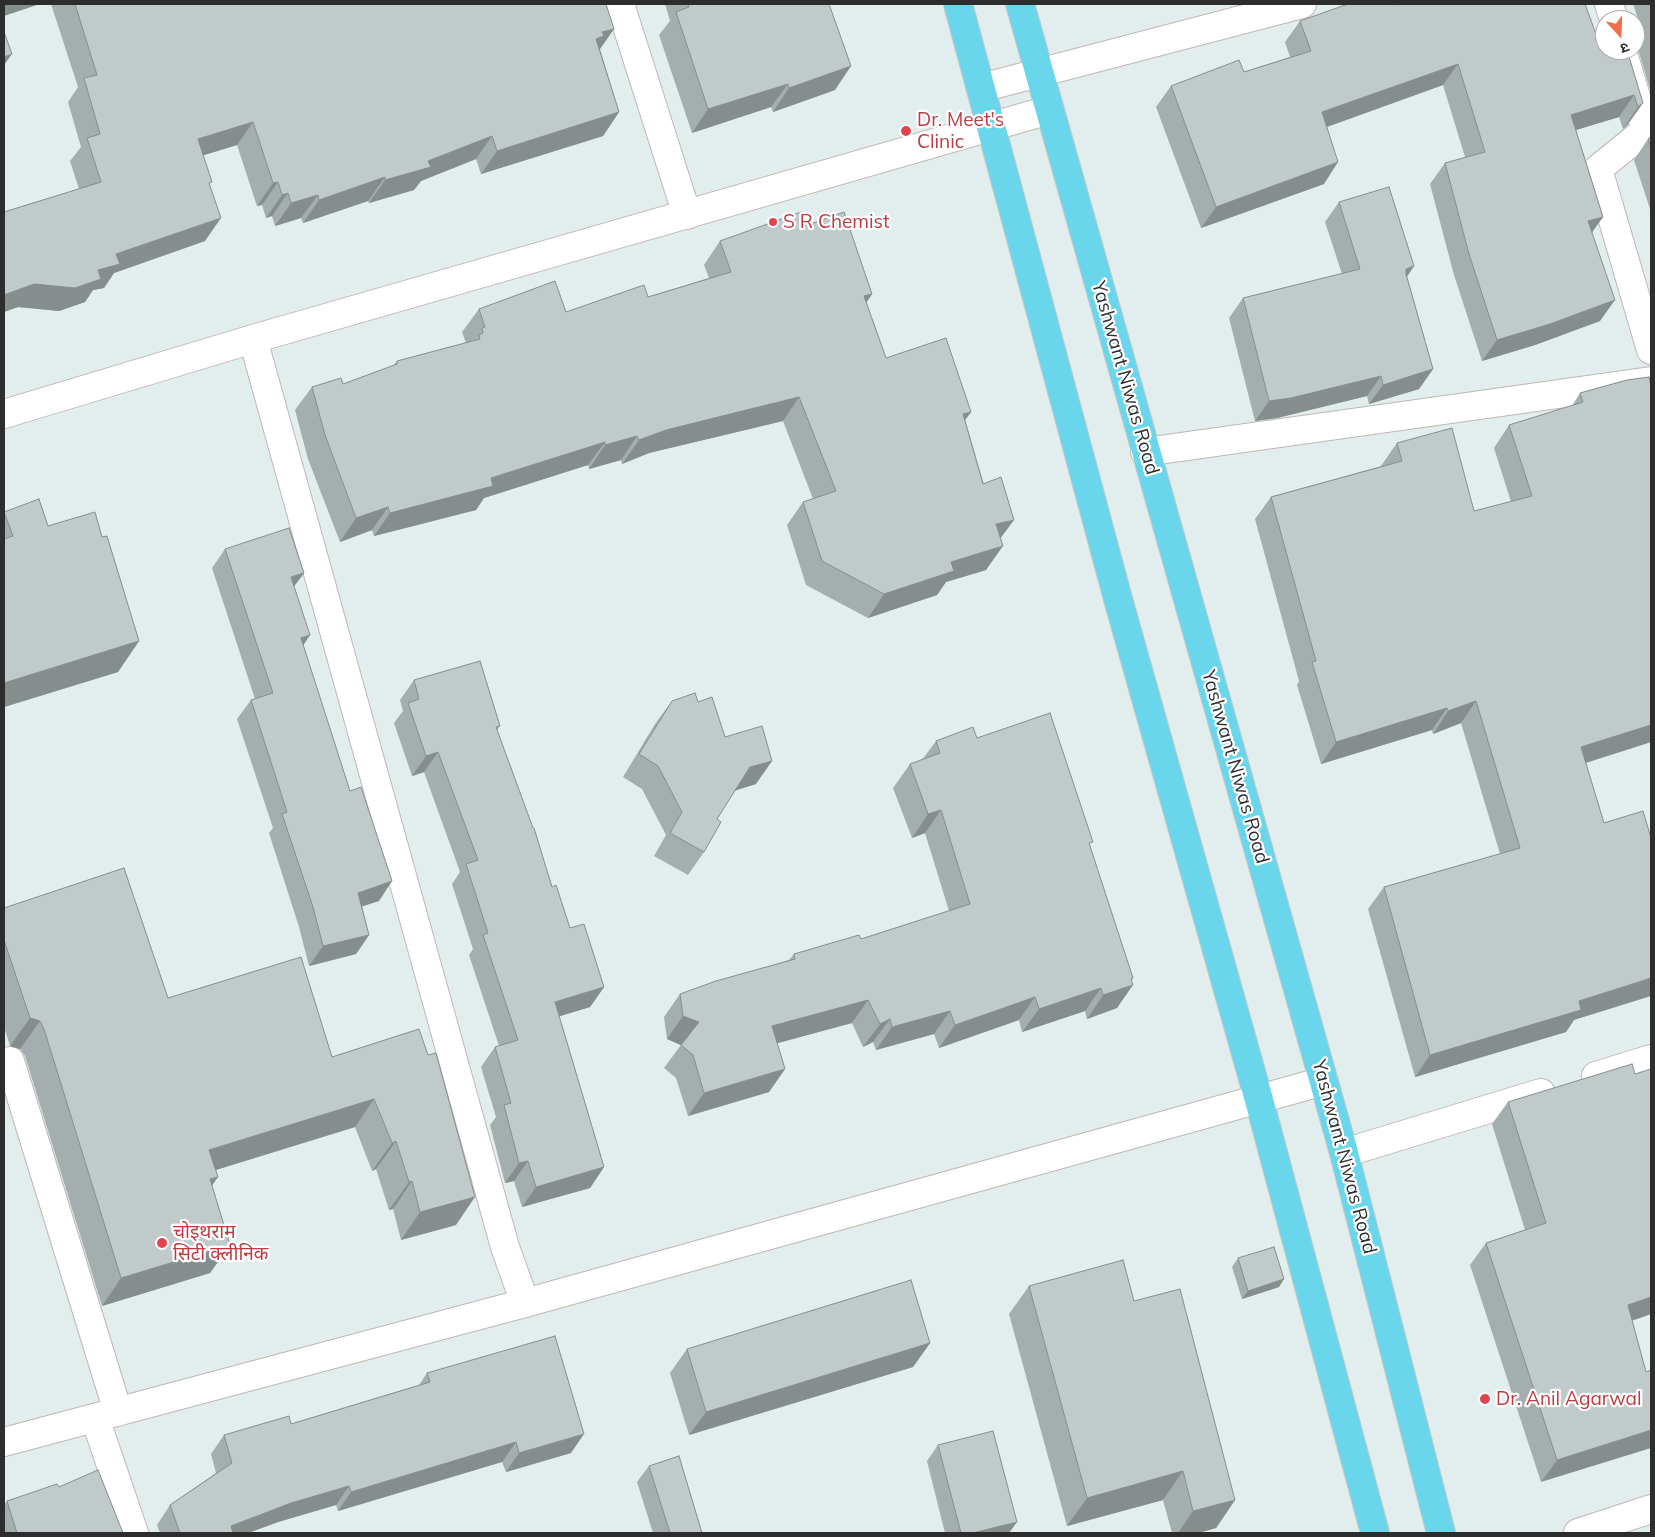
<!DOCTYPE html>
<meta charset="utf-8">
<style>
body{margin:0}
#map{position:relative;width:1655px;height:1537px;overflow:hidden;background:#e1eeed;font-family:Mulish,"Noto Sans Devanagari",sans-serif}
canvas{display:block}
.frame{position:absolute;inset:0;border:5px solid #2d2d2d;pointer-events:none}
.north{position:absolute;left:1595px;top:10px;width:50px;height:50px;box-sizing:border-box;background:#fff;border:1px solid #ababab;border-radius:50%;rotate:160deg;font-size:14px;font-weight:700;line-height:20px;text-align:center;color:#2d2d2d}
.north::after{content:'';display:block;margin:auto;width:18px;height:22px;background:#f26d4a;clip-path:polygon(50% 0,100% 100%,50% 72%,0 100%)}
</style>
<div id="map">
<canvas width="1655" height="1537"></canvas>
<div class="frame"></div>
<div class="north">उ</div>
</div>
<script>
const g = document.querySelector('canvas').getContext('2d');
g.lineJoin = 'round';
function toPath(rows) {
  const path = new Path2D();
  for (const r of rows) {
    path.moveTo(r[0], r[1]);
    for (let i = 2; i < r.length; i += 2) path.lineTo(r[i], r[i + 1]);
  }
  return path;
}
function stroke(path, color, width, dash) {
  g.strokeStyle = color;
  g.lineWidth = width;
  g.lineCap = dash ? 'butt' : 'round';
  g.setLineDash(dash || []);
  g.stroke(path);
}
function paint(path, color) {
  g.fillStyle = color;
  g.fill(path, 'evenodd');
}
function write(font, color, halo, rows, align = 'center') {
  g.font = font + ' Mulish,"Noto Sans Devanagari",sans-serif';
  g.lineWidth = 4.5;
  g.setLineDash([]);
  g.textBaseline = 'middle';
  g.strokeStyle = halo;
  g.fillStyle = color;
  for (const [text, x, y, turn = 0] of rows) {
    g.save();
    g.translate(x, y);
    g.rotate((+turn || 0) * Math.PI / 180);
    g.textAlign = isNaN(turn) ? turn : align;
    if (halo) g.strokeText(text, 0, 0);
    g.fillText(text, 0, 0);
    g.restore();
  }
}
const minor = toPath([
 [620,4,687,215],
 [1609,4,1614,20],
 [1622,50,1646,130,1598,169,1651,350],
 [981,88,1302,4],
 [253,339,505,1247,525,1303],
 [4,414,253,339,1049,110],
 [1145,452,1651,381],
 [10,1061,118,1412],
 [1596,1076,1651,1059],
 [1344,1153,1541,1093],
 [95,1418,134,1533],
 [4,1442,525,1303,1324,1081],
 [1578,1533,1651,1509]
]);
const major = toPath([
 [958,4,1118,599,1259,1100,1375,1533],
 [1020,4,1344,1153,1441,1533]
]);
const wall = toPath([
 [51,4,606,4,600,49,619,112,603,136,481,174,476,159,421,181,414,190,369,203,368,201,303,223,301,218,275,226,272,216,266,218,262,205,257,206,237,145,203,155,210,186,205,241,114,273,104,288,93,290,85,302,59,311,18,307,4,312,4,212,79,189,70,161,81,147,68,102,78,87],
 [665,4,829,4,835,90,773,112,771,107,692,133,659,35,670,21],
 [1633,4,1651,4,1651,93,1638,49,1645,39],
 [1397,5,1600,45,1643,103,1628,124,1623,129,1619,117,1576,130,1603,217,1592,232,1600,321,1535,345,1482,361,1454,275,1430,184,1445,163,1465,157,1443,85,1327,127,1324,184,1201,228,1156,107,1171,86,1244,72,1290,57,1285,42,1300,21],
 [1651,137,1651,212,1634,160,1648,139],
 [1339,202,1414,266,1407,277,1433,369,1419,389,1369,404,1367,396,1277,418,1255,421,1229,318,1243,298,1342,274,1325,222],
 [805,226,872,294,866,303,886,358,971,412,965,420,1000,539,986,570,946,582,937,595,868,618,806,585,787,525,803,502,813,499,783,421,649,453,622,464,621,460,589,469,588,465,484,498,476,510,374,536,372,530,340,542,308,459,295,410,312,387,343,384,393,366,397,361,466,343,462,332,479,309,566,312,648,297,709,278,704,265,720,241],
 [1627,380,1651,742,1586,763,1574,1020,1566,1032,1415,1077,1368,909,1384,887,1500,854,1461,723,1433,734,1432,730,1321,764,1297,685,1299,681,1255,519,1271,497,1382,466,1381,466,1397,443,1474,511,1511,502,1494,448,1509,425,1572,406,1580,393],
 [4,512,48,526,102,537,139,641,118,672,4,707],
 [225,549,304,573,294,586,303,645,379,901,362,906,369,935,356,954,309,966,299,927,269,833,273,828,237,719,251,700,255,699,212,568],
 [414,680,500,726,497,730,552,887,570,928,604,987,590,1007,559,1016,604,1167,590,1188,522,1207,514,1181,505,1183,490,1125,496,1117,481,1067,495,1047,499,1046,469,955,473,949,452,884,460,872,424,772,412,776,394,723,403,711,400,700],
 [672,701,698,702,725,737,756,784,735,790,717,819,704,852,688,875,654,856,666,835,642,789,623,777,655,724],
 [977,738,1090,846,1132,980,1117,1008,1087,1019,1085,1011,1022,1032,1019,1020,939,1048,934,1034,876,1050,873,1042,863,1047,852,1023,777,1043,785,1069,769,1092,688,1116,676,1078,664,1068,681,1045,667,1039,664,1017,680,994,789,960,794,954,861,939,949,911,925,833,912,838,893,788,910,764,922,760,936,741],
 [4,908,168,998,332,1057,419,1029,456,1225,401,1240,393,1209,389,1210,376,1169,372,1171,355,1127,215,1170,218,1177,212,1185,230,1245,210,1273,102,1306,25,1056,20,1049,10,1046,4,1027],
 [1508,1102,1651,1314,1632,1321,1646,1372,1541,1482,1470,1265,1486,1243,1525,1230,1492,1124],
 [1238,1258,1279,1287,1242,1299,1232,1267],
 [1029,1286,1134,1301,1235,1500,1216,1528,1198,1533,1172,1533,1163,1500,1067,1526,1009,1314],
 [930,1343,913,1367,689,1435,670,1373,687,1349],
 [427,1373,571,1453,506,1472,502,1462,338,1511,336,1505,278,1522,248,1533,160,1533,157,1525,170,1505,216,1473,211,1454,224,1435,291,1424,419,1385],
 [938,1445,1009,1533,945,1533,927,1461],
 [649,1466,702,1533,653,1533,637,1482],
 [7,1501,123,1533,4,1533,4,1505]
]);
const shadedWall = toPath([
 [4,4,40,4,4,16],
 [614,29,598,52,596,39,602,32],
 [12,54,4,65,4,57],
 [1458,64,1443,85,1307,134,1322,112],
 [851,66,835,90,773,112,789,88],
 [788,84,771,107,692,133,708,109],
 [1634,95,1619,117,1556,136,1571,115],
 [1643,103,1628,124,1623,129,1638,107],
 [619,112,603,136,481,174,497,151],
 [253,122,237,145,182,162,198,139],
 [492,136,476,159,421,181,414,190,369,203,385,180,428,161],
 [1338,162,1324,184,1201,228,1216,207],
 [385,177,368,201,303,223,319,200],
 [278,182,262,205,257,206,273,183],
 [288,193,272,216,266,218,282,195],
 [318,195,301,218,275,226,291,203],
 [1603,217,1588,238,1588,221],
 [221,218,205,241,114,273,104,288,93,290,85,302,59,311,18,307,4,312,4,295,34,284,98,270,116,254],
 [1414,266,1400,286,1406,269],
 [872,294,856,318,864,296],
 [1615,300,1600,321,1535,345,1482,361,1497,340],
 [1433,369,1419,389,1369,404,1383,385],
 [1381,376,1367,396,1277,418,1255,421,1269,401],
 [799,397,783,421,649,453,622,464,639,440,666,430],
 [971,412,954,435,963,414],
 [637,436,621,460,589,469,605,445],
 [605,442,588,465,484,498,476,510,374,536,390,513,491,478],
 [388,507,372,530,340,542,356,518],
 [1014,520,997,543,996,524],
 [1003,546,986,570,946,582,937,595,868,618,884,594,951,562],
 [304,573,290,592,291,577],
 [310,635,297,655,301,638],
 [139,641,118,672,4,707,4,683],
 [1476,701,1461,723,1433,734,1448,711],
 [1447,708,1432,730,1321,764,1336,742],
 [1651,725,1651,742,1566,769,1581,747],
 [438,752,424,772,412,776,426,756],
 [772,761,756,784,734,791,750,767],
 [941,810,925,833,912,838,928,814],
 [392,881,379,901,345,912,358,893],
 [369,935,356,954,309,966,323,946],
 [1133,978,1126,988,1133,985,1117,1008,1087,1019,1103,995],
 [1651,978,1651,996,1574,1020,1566,1032,1415,1077,1430,1055,1579,1001],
 [604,987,590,1007,541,1022,555,1002],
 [1101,988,1085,1011,1022,1032,1039,1009],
 [1035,997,1019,1020,939,1048,955,1025],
 [868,1000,852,1023,756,1049,772,1026],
 [950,1011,934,1034,876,1050,892,1027],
 [683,1016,699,1022,683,1046,667,1039],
 [30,1018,40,1021,20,1049,10,1046],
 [890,1019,873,1042,863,1047,880,1024],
 [785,1069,769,1092,688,1116,704,1093],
 [374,1099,355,1127,190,1178,209,1150],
 [396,1141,376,1169,372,1171,392,1143],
 [528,1161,514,1181,505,1183,519,1163],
 [604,1167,590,1188,522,1207,536,1187],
 [218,1177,198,1205,210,1179],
 [412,1181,393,1209,389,1210,409,1182],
 [475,1197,456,1225,401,1240,420,1212],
 [230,1245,210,1273,102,1306,121,1278],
 [1284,1279,1279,1287,1242,1299,1248,1291],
 [1651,1297,1651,1314,1612,1327,1628,1305],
 [930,1343,913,1367,689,1435,706,1412],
 [1651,1430,1651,1448,1541,1482,1557,1460],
 [584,1434,571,1453,506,1472,519,1453],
 [516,1442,502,1462,338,1511,351,1492],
 [1183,1471,1163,1500,1067,1526,1087,1498],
 [349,1486,336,1505,278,1522,248,1533,226,1533,231,1526,291,1503],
 [1235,1500,1216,1528,1198,1533,1178,1533,1193,1511],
 [1017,1522,1009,1533,973,1533]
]);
const building = toPath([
 [75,4,606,4,614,29,602,32,604,36,596,39,619,112,497,151,492,136,428,161,431,167,385,180,385,177,319,200,318,195,291,203,288,193,282,195,278,182,273,183,253,122,198,139,212,182,209,183,221,218,116,254,120,264,98,270,101,279,75,288,34,284,4,295,4,212,101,182,87,138,100,134,84,78,97,75,75,4],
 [688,4,829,4,851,66,789,88,788,84,708,109,676,12,689,7,688,4],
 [1348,4,1396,4,1397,5,1402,4,1585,4,1600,45,1605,43,1605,50,1627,50,1643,103,1638,107,1634,95,1571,115,1603,217,1588,221,1615,300,1550,324,1497,340,1469,254,1445,163,1485,152,1458,64,1322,112,1338,162,1216,207,1171,86,1239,60,1244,72,1311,51,1300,21,1348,4],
 [4,32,12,54,4,57,4,32],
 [1651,137,1651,148,1648,139,1651,137],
 [1389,187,1414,266,1406,269,1406,274,1433,369,1383,385,1381,376,1291,398,1269,401,1243,298,1360,269,1339,202,1389,187],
 [801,212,805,226,844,212,872,294,864,296,886,358,946,338,971,412,963,414,983,484,1001,477,1014,520,996,524,1003,546,951,562,954,571,884,594,822,561,803,502,836,491,799,397,666,430,639,440,637,436,605,445,605,442,491,478,493,486,390,513,388,507,356,518,325,435,312,387,341,378,343,384,397,364,397,361,480,339,479,335,483,333,482,328,485,327,479,309,555,281,566,312,644,285,648,297,731,272,720,241,801,212],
 [1649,377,1651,387,1651,725,1581,747,1604,823,1643,811,1651,838,1651,978,1579,1001,1581,1010,1430,1055,1384,887,1520,848,1476,701,1448,711,1447,708,1336,742,1312,662,1316,661,1271,497,1402,461,1397,443,1452,428,1474,511,1532,496,1509,425,1583,402,1580,393,1627,380,1649,377],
 [39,499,48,526,95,512,102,537,107,536,139,641,4,683,4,539,13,536,4,512,39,499],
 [289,528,304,573,291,577,310,635,301,638,350,791,361,787,392,881,358,893,369,935,323,946,313,907,282,814,287,812,251,700,273,693,225,549,289,528],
 [480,661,500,726,496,727,533,828,534,828,552,887,556,885,570,928,584,924,604,987,555,1002,604,1167,536,1187,528,1161,519,1163,504,1105,511,1103,495,1047,518,1040,483,935,488,933,466,864,478,860,438,752,426,756,408,703,419,699,414,680,480,661],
 [695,693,698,702,712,697,725,737,762,726,772,761,750,767,717,819,721,822,704,852,670,833,682,812,658,766,639,754,672,701,695,693],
 [1050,713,1093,842,1089,843,1133,978,1131,979,1133,985,1103,995,1101,988,1039,1009,1035,997,955,1025,950,1011,892,1027,890,1019,880,1024,868,1000,772,1026,785,1069,704,1093,693,1055,681,1045,699,1022,683,1016,680,994,716,981,795,959,794,954,859,935,861,939,970,904,941,810,928,814,910,764,940,753,936,741,973,727,977,738,1050,713],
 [124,868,168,998,301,957,332,1057,419,1029,428,1055,436,1053,475,1197,420,1212,412,1181,409,1182,396,1141,392,1143,374,1099,209,1150,218,1177,210,1179,230,1245,121,1278,44,1029,40,1021,30,1018,4,940,4,908,124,868],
 [1632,1064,1635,1074,1651,1069,1651,1297,1628,1305,1646,1372,1651,1370,1651,1430,1557,1460,1486,1243,1546,1223,1508,1102,1632,1064],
 [1274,1247,1284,1279,1248,1291,1238,1258,1274,1247],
 [1123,1260,1134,1301,1180,1289,1235,1500,1193,1511,1183,1471,1087,1498,1029,1286,1123,1260],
 [911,1280,930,1343,706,1412,687,1349,911,1280],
 [555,1336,584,1434,519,1453,516,1442,351,1492,349,1486,291,1503,231,1526,233,1533,180,1533,170,1505,232,1463,224,1435,289,1416,291,1424,430,1382,427,1373,555,1336],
 [993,1431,1017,1522,973,1533,961,1533,938,1445,993,1431],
 [679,1456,702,1533,670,1533,649,1466,679,1456],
 [98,1470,123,1533,17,1533,7,1501,57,1484,59,1487,98,1470]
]);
const markers = [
 [906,131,6,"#e0444e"],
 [773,222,5,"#e0444e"],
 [162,1243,6,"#e0444e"],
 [1485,1399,6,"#e0444e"]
];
const healthNames = [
 ["Dr. Meet's",917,120],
 ["Clinic",917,142],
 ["S R Chemist",783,222],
 ["चोइथराम",173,1232],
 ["सिटी क्लीनिक",173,1254],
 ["Dr. Anil Agarwal",1496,1399]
];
const streetNames = [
 ["Yashwant Niwas Road",1125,378,74],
 ["Yashwant Niwas Road",1235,767,74],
 ["Yashwant Niwas Road",1344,1157,75]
];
stroke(minor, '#c0b7b4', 30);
stroke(major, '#c8c8c8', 30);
stroke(minor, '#fff', 28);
stroke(major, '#69d6eb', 28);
paint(wall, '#a5aeae');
paint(shadedWall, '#868d8d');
paint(building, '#c0caca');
stroke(building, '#868d8d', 1);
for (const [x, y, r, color] of markers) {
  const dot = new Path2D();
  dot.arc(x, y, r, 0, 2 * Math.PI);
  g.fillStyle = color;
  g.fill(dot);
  stroke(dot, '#fff', 2);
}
write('19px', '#be3a42', '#fff', healthNames, 'left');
write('19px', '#2d2d2d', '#fff', streetNames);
</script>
